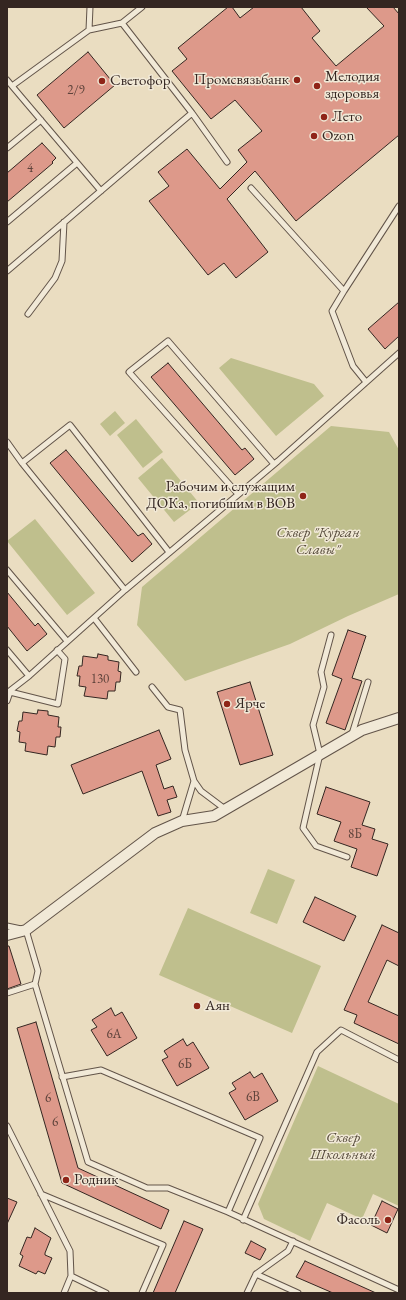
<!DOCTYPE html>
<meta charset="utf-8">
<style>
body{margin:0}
#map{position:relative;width:406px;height:1300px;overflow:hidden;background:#eaddc1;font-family:"EB Garamond",serif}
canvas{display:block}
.frame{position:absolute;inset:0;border:8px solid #342621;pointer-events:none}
</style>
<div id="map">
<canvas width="406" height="1300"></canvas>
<div class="frame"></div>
</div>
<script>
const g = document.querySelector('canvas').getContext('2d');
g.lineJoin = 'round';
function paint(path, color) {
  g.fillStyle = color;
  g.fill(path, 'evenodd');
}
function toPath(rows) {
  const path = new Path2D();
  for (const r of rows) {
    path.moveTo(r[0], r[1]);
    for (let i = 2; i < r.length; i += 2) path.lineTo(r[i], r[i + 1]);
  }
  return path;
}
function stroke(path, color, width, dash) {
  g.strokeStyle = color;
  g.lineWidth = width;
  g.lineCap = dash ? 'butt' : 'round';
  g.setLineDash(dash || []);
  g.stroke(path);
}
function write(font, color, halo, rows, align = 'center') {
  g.font = font + ' "EB Garamond",serif';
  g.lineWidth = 3;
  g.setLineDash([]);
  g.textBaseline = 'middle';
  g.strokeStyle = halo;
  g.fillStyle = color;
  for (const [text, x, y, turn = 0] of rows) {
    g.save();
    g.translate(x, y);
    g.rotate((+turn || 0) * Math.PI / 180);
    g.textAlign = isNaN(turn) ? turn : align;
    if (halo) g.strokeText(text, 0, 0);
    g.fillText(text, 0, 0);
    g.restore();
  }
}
const green = toPath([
 [231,358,314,384,324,396,276,436,219,368],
 [115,411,125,423,110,436,100,424],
 [136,419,163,452,143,468,117,435],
 [331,426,389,432,399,450,399,594,348,616,290,644,185,681,137,625,142,587],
 [162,458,199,503,174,522,138,478],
 [35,519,95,593,67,615,7,541],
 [268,869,295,880,277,924,250,913],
 [188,908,321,966,292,1033,159,975],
 [318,1066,399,1104,399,1206,373,1194,362,1219,327,1203,310,1241,264,1219,258,1204]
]);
const building = toPath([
 [228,7,232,7,240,18,254,7,301,7,320,31,312,38,336,66,384,26,366,7,393,7,399,14,399,135,296,221,255,171,227,199,268,252,236,278,224,263,208,275,149,201,169,186,158,172,187,149,220,189,247,162,238,150,262,131,235,100,211,119,172,71,187,59,178,48,228,7],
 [88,52,115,85,64,128,37,95,88,52],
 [42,143,56,158,52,162,53,163,7,202,7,173,42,143],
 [399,302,399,336,385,349,368,329,399,302],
 [168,363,242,450,245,448,254,459,235,475,151,377,168,363],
 [66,450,138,536,143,533,152,544,132,562,50,463,66,450],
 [7,592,35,626,38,623,47,634,27,651,7,626,7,592],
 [348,630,366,636,352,678,362,681,345,730,326,723,342,679,332,675,348,630],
 [98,654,108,656,108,660,119,662,118,671,121,672,120,682,116,682,115,691,108,691,107,699,84,696,86,687,79,686,80,676,77,676,79,666,82,666,83,656,97,658,98,654],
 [250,682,273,755,240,765,217,692,250,682],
 [38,710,48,711,48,715,59,717,58,727,61,727,60,737,56,737,55,747,48,746,47,755,25,751,26,743,19,742,20,732,17,731,19,721,22,721,23,712,37,714,38,710],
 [159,730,171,759,156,765,164,789,173,786,177,797,167,800,171,812,158,816,142,771,83,794,71,765,159,730],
 [326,787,370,802,362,825,375,829,372,839,388,844,377,876,351,867,357,849,334,841,341,822,317,814,326,787],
 [315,897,356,916,344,941,303,922,315,897],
 [382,925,399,933,399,966,387,960,368,1002,399,1016,399,1044,354,1023,357,1015,344,1010,382,925],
 [7,946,9,946,21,984,7,989,7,946],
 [111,1008,115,1016,122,1012,137,1038,107,1056,91,1030,97,1027,92,1020,111,1008],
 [36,1022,78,1168,169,1210,161,1229,62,1183,17,1028,36,1022],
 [183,1039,187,1046,193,1042,209,1068,177,1086,162,1060,168,1057,164,1051,183,1039],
 [250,1072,254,1078,262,1073,278,1101,245,1120,229,1093,236,1089,232,1083,250,1072],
 [7,1198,17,1202,7,1224,7,1198],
 [382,1201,398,1209,387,1233,371,1225,382,1201],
 [184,1221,203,1229,175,1293,153,1293,184,1221],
 [35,1228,51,1238,45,1253,45,1255,52,1258,45,1274,38,1271,36,1274,19,1266,23,1256,20,1254,27,1237,31,1238,35,1228],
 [251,1241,266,1249,260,1260,245,1253,251,1241],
 [305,1261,376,1293,333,1293,296,1277,305,1261]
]);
const lane = toPath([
 [90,7,89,30,122,23],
 [142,7,122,23,192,113,227,162],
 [7,80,12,86,89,30],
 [12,86,101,191],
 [7,148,41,120],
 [251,188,344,291,399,206],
 [7,222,77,163],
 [7,271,192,113],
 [344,291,332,311,353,366,366,382],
 [28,314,55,278,62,261,64,222],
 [7,442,22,463],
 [238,494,129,372,168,341,274,464],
 [7,570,67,641],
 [125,590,22,463,70,425,169,552],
 [94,618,136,672],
 [331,635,321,672,324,687,313,725,320,754,303,828,316,846,347,857],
 [7,650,29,676],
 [152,687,168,707,180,710,185,750,194,781,182,821],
 [7,693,29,676,125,590,278,461,399,353],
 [7,701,10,692,58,704,65,659,57,650],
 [352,734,368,682],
 [194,781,201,791,225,809],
 [7,926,26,930,38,971,35,984,88,1162,147,1188,168,1188,228,1212,399,1290],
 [7,993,35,984],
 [62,1077,101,1070,260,1138,228,1212],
 [7,1126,70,1251,71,1276,64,1293],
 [41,1194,163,1245,142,1293],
 [243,1220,317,1052,341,1030,399,1060],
 [256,1274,288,1251,293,1241],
 [71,1276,106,1293],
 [247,1293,256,1274,298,1293]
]);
const street = toPath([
 [7,935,26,930,155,833,182,821,214,816,362,730,399,718]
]);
const markers = [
 [297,80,4,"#8f2418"],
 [102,81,4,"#8f2418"],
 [317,86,4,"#8f2418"],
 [324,117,4,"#8f2418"],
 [314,136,4,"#8f2418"],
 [303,496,4,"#8f2418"],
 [227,704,4,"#8f2418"],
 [197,1006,4,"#8f2418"],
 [66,1180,4,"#8f2418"],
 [388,1220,4,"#8f2418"]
];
const numberNames = [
 ["2/9",76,90],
 ["4",30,168],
 ["130",100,679],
 ["8Б",355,834],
 ["6А",114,1034],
 ["6Б",185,1064],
 ["6В",253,1097],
 ["6",48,1098],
 ["6",55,1122]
];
const poiNames = [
 ["Мелодия",325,77],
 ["здоровья",325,94],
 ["Промсвязьбанк",289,80,"right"],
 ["Светофор",110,81],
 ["Лето",332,117],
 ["Ozon",322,136],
 ["Рабочим и служащим",295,487,"right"],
 ["ДОКа, погибшим в ВОВ",295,504,"right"],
 ["Ярче",235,704],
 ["Аян",205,1006],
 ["Родник",74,1180],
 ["Фасоль",380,1220,"right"]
];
const parkNames = [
 ["Сквер \"Курган",318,533],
 ["Славы\"",318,550],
 ["Сквер",343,1138],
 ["Школьный",343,1155]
];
paint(green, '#bfbf8d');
paint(building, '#dd998a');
stroke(building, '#342621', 1);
stroke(lane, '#625449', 7);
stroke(street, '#625449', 12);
stroke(lane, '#f1e9d7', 5);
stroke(street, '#f1e9d7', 10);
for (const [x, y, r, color] of markers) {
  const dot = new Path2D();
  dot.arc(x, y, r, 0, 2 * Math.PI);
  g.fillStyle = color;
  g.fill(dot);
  stroke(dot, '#f1e9d7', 1.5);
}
write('13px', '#5e433b', null, numberNames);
write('15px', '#342621', '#f1e9d7', poiNames, 'left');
write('italic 15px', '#574c3c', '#f1e9d7', parkNames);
</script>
